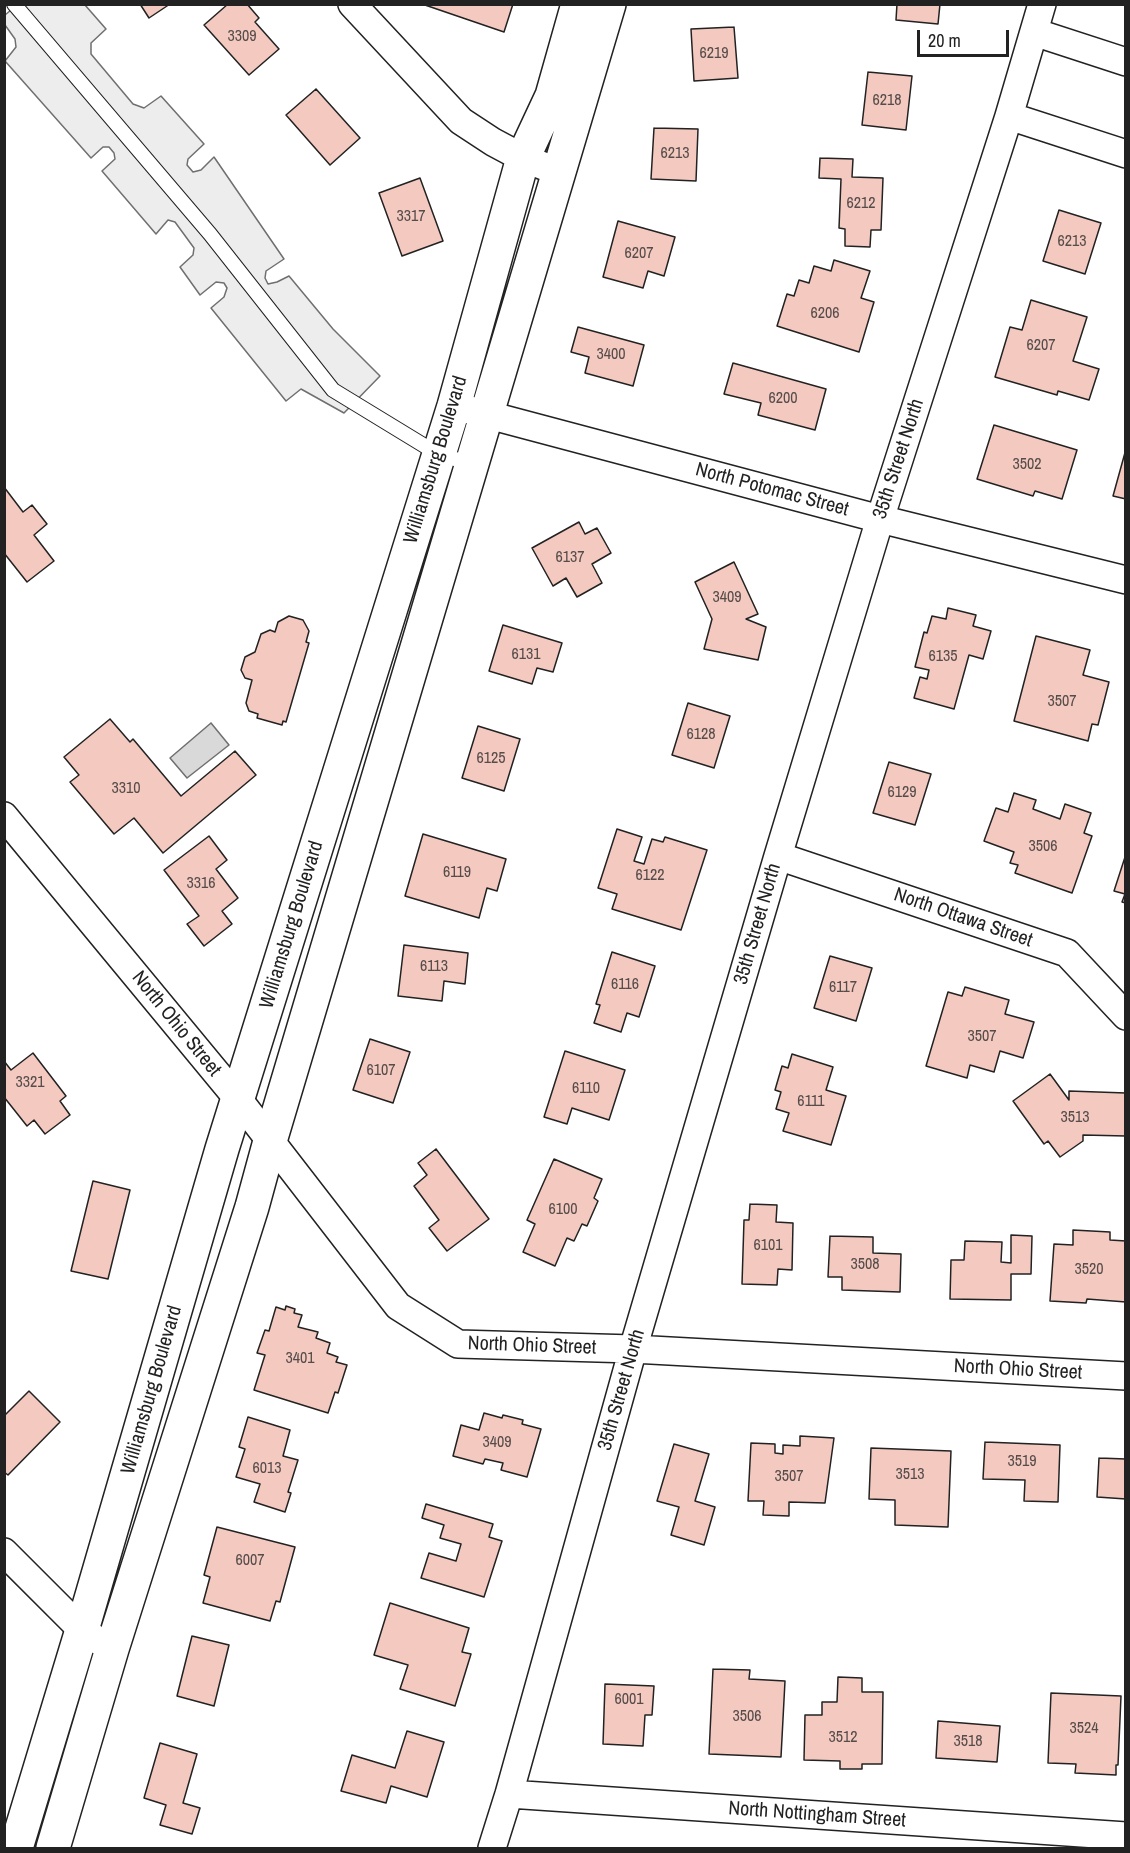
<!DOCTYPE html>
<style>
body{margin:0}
#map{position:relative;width:1130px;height:1853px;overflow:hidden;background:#fff;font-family:"Archivo Narrow",sans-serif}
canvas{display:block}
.frame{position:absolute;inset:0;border:6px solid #222;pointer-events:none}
.scale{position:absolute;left:917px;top:30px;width:92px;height:27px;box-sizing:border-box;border:3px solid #222;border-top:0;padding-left:8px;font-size:18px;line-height:21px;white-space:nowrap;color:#222;-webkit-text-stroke:4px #fff;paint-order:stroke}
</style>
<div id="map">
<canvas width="1130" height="1853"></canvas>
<div class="frame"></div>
<div class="scale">20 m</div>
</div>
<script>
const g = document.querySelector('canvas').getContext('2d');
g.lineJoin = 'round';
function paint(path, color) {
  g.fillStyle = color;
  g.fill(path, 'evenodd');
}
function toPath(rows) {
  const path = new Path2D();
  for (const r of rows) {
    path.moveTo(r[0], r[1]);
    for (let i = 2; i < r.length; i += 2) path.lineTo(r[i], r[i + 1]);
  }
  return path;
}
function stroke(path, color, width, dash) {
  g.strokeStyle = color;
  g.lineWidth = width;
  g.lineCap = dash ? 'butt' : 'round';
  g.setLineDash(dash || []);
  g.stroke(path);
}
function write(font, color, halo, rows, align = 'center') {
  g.font = font + ' "Archivo Narrow",sans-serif';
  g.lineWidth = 4.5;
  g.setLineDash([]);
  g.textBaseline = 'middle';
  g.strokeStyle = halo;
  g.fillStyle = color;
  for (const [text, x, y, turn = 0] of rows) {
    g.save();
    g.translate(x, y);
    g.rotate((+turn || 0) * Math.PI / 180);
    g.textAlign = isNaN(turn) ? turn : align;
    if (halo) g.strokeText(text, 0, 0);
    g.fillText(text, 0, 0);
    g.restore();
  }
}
const parking = toPath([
 [17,5,85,5,106,29,91,43,91,54,133,104,144,108,161,96,204,144,188,159,187,165,193,172,201,170,214,157,284,259,266,271,265,278,268,284,277,282,289,276,333,329,380,376,344,413,301,389,286,401,211,308,224,297,227,288,224,283,216,282,200,295,180,267,193,255,194,248,175,222,168,220,156,234,102,171,115,159,114,153,109,147,103,147,91,158,5,61,16,47,15,39,5,25,5,15,17,5]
]);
const water = toPath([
 [211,723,229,745,187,778,170,758,211,723]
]);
const building = toPath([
 [140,4,170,4,149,18,140,4],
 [228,4,247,4,259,18,255,22,279,49,249,75,204,25,228,4],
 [422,4,513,4,504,32,422,4],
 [897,4,940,4,938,24,896,20,897,4],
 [734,27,738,78,694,81,691,29,734,27],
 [868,72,912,76,906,130,862,125,868,72],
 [316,89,360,138,330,165,286,115,316,89],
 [654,128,698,129,696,181,651,179,654,128],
 [820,158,853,159,852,177,883,178,881,230,871,230,870,247,845,246,845,229,839,228,841,179,819,178,820,158],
 [420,178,443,241,402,256,379,193,420,178],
 [1059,210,1101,223,1085,274,1043,261,1059,210],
 [618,221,675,237,664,276,648,271,643,288,603,277,618,221],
 [834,260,870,271,861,298,874,302,859,352,777,326,787,294,794,296,799,280,809,283,814,266,831,271,834,260],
 [1031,300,1087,317,1073,361,1099,369,1089,400,1058,391,1057,395,995,377,1010,327,1022,330,1031,300],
 [578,327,644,345,633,386,585,373,589,357,571,352,578,327],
 [733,363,826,389,815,430,758,415,761,403,724,394,733,363],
 [994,425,1077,450,1062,499,1035,491,1033,496,977,479,994,425],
 [1126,449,1126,499,1113,496,1126,449],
 [4,487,23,512,32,505,47,524,34,535,54,561,27,582,4,553,4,487],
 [579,522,585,534,597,528,611,553,592,564,602,583,577,597,566,578,553,586,532,548,579,522],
 [734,562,758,614,746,619,766,627,758,660,704,649,712,619,695,582,734,562],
 [948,608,976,615,973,626,991,631,983,659,969,655,954,709,914,698,920,677,927,679,929,670,915,667,924,632,927,633,932,616,946,619,948,608],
 [289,616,303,620,309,631,306,642,309,643,286,722,283,721,282,725,257,718,258,714,249,711,246,703,252,680,245,678,241,670,245,657,255,652,261,634,270,630,275,632,278,622,289,616],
 [503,625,562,643,553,672,537,668,532,684,489,671,503,625],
 [1036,636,1090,650,1083,675,1109,682,1098,725,1092,724,1088,741,1014,721,1036,636],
 [688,703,730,716,714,768,672,755,688,703],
 [110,719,130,742,133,739,181,796,235,751,256,775,163,853,134,818,114,834,70,782,79,775,64,757,110,719],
 [478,726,520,739,504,791,462,778,478,726],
 [889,762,931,774,915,825,873,813,889,762],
 [1014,793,1036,800,1033,809,1060,819,1065,804,1091,813,1084,833,1092,836,1072,893,1015,873,1018,865,1010,863,1014,852,984,841,996,808,1008,812,1014,793],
 [617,829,642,837,634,861,644,864,652,839,663,842,665,837,707,850,681,930,612,909,617,894,598,888,617,829],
 [423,834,506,859,497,891,487,888,479,918,405,896,423,834],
 [209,836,227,860,216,869,238,898,222,911,232,924,204,946,187,924,199,916,164,870,209,836],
 [1126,854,1126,903,1122,902,1125,894,1114,891,1126,854],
 [404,945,468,953,465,984,444,981,442,1001,398,996,404,945],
 [612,952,655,966,639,1017,627,1013,621,1032,594,1023,600,1005,596,1004,612,952],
 [830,956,872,968,856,1021,814,1008,830,956],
 [965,987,1009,1000,1005,1014,1034,1022,1023,1058,1000,1051,994,1072,970,1065,967,1078,926,1066,948,992,962,996,965,987],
 [370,1039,410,1052,393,1103,353,1090,370,1039],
 [565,1051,625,1070,609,1120,572,1108,567,1124,544,1117,565,1051],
 [33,1053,66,1096,60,1101,70,1115,45,1134,34,1120,27,1126,4,1097,4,1061,11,1070,33,1053],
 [792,1054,833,1067,826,1090,846,1096,831,1145,783,1131,789,1113,776,1109,781,1092,775,1090,782,1066,788,1068,792,1054],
 [1050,1074,1069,1100,1069,1091,1126,1093,1126,1136,1083,1135,1083,1141,1060,1157,1048,1141,1044,1144,1013,1101,1050,1074],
 [436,1149,489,1219,447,1251,429,1228,439,1220,414,1186,427,1175,418,1163,436,1149],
 [554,1159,602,1179,594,1198,598,1201,587,1226,582,1224,574,1241,567,1238,555,1266,523,1252,535,1224,527,1220,554,1159],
 [93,1181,130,1190,108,1279,71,1271,93,1181],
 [750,1204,777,1205,776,1222,793,1223,792,1270,778,1269,777,1285,742,1284,744,1220,749,1220,750,1204],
 [1073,1230,1110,1232,1110,1240,1126,1241,1126,1302,1087,1299,1086,1303,1050,1301,1054,1244,1073,1245,1073,1230],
 [1011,1235,1032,1236,1031,1274,1011,1274,1011,1300,950,1299,951,1260,964,1260,965,1241,1002,1242,1001,1262,1011,1263,1011,1235],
 [830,1236,873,1237,873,1253,901,1254,900,1292,842,1290,842,1277,828,1277,830,1236],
 [286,1306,295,1309,294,1313,302,1315,298,1327,318,1332,316,1338,330,1343,327,1353,338,1357,336,1362,347,1365,338,1393,335,1392,328,1413,254,1390,265,1355,257,1353,265,1330,269,1331,276,1307,285,1310,286,1306],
 [29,1391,60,1422,8,1475,4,1472,4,1416,29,1391],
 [484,1413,502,1418,503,1415,523,1420,522,1424,541,1429,527,1477,501,1470,503,1463,485,1459,483,1464,453,1456,461,1425,479,1430,484,1413],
 [248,1417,290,1430,283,1456,298,1460,288,1492,291,1493,285,1512,254,1502,260,1484,236,1477,245,1449,239,1447,248,1417],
 [800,1436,834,1438,825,1503,789,1502,789,1516,763,1515,764,1501,748,1501,751,1443,775,1444,775,1453,783,1454,783,1445,800,1446,800,1436],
 [985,1442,1060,1445,1058,1502,1024,1501,1025,1480,983,1479,985,1442],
 [674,1444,709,1454,695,1501,715,1507,704,1545,671,1535,679,1507,657,1501,674,1444],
 [871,1448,951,1451,948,1527,895,1525,895,1500,869,1499,871,1448],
 [1099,1458,1126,1459,1126,1499,1097,1497,1099,1458],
 [426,1504,493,1524,489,1537,502,1541,484,1597,421,1578,429,1553,456,1561,461,1544,440,1538,444,1525,422,1518,426,1504],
 [217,1527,295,1547,280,1602,276,1601,270,1621,203,1603,210,1577,204,1575,217,1527],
 [390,1603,469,1628,462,1652,471,1654,455,1706,400,1689,408,1665,374,1655,390,1603],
 [192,1636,229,1645,214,1706,177,1696,192,1636],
 [713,1669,750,1670,749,1679,785,1681,781,1757,709,1754,713,1669],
 [838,1677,862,1678,862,1692,883,1692,882,1764,862,1764,862,1769,840,1769,840,1761,804,1760,805,1715,822,1715,822,1702,837,1702,838,1677],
 [605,1684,654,1686,652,1715,645,1715,643,1746,603,1744,605,1684],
 [1051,1693,1121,1696,1118,1765,1116,1765,1116,1775,1075,1773,1076,1764,1048,1763,1051,1693],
 [938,1721,1000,1726,997,1762,936,1758,938,1721],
 [407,1731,444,1742,427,1797,391,1786,386,1803,341,1791,352,1755,395,1768,407,1731],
 [160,1743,197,1754,183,1803,200,1808,192,1834,160,1825,166,1805,144,1798,160,1743]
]);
const lane = toPath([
 [14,4,210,234,333,390,438,454,472,464]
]);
const street = toPath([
 [352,4,461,121,493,142,523,158,559,172],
 [1034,32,1126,62],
 [1009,116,1126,154],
 [466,409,880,519,1126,580],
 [4,816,238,1099,398,1306,458,1344,633,1349,1126,1376],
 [778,856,1067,953,1126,1016],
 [4,1552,82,1630,97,1640],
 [509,1794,1126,1836],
 [492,1848,509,1794,633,1349,778,856,880,519,1009,116,1042,4]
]);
const secondary = toPath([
 [16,1848,82,1630,222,1149,454,406,523,158,552,96,578,4],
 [53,1848,112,1649,252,1207,270,1141,609,4]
]);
const numberNames = [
 ["3309",242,37],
 ["6219",714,54],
 ["6218",887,101],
 ["6213",675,154],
 ["6212",861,204],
 ["3317",411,217],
 ["6213",1072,242],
 ["6207",639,254],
 ["6206",825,314],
 ["6207",1041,346],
 ["3400",611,355],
 ["6200",783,399],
 ["3502",1027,465],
 ["6137",570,558],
 ["3409",727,598],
 ["6131",526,655],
 ["6135",943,657],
 ["3507",1062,702],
 ["6128",701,735],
 ["6125",491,759],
 ["3310",126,789],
 ["6129",902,793],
 ["3506",1043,847],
 ["6119",457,873],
 ["6122",650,876],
 ["3316",201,884],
 ["6113",434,967],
 ["6116",625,985],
 ["6117",843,988],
 ["3507",982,1037],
 ["6107",381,1071],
 ["3321",30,1083],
 ["6110",586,1089],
 ["6111",811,1102],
 ["3513",1075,1118],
 ["6100",563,1210],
 ["6101",768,1246],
 ["3508",865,1265],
 ["3520",1089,1270],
 ["3401",300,1359],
 ["3409",497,1443],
 ["3519",1022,1462],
 ["6013",267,1469],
 ["3513",910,1475],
 ["3507",789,1477],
 ["6007",250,1561],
 ["6001",629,1700],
 ["3506",747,1717],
 ["3524",1084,1729],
 ["3512",843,1738],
 ["3518",968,1742]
];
const streetNames = [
 ["35th Street North",899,459,-72],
 ["Williamsburg Boulevard",436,460,-73],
 ["North Potomac Street",772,490,15],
 ["North Ottawa Street",963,918,19],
 ["35th Street North",758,924,-74],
 ["Williamsburg Boulevard",292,925,-73],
 ["North Ohio Street",176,1024,51],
 ["North Ohio Street",532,1346,2],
 ["North Ohio Street",1018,1370,3],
 ["Williamsburg Boulevard",152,1390,-74],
 ["35th Street North",622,1390,-74],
 ["North Nottingham Street",817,1815,4]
];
paint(parking, '#ededed');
stroke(parking, '#6f6f6f', 1.5);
paint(water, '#d9d9d9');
stroke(water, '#6f6f6f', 1.5);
paint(building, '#f3c9c0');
stroke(building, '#222', 1.5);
stroke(lane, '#222', 16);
stroke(street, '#222', 30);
stroke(secondary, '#222', 36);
stroke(lane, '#fff', 14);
stroke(street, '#fff', 27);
stroke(secondary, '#fff', 33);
write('16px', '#564c4a', null, numberNames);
write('20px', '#222', '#fff', streetNames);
</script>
